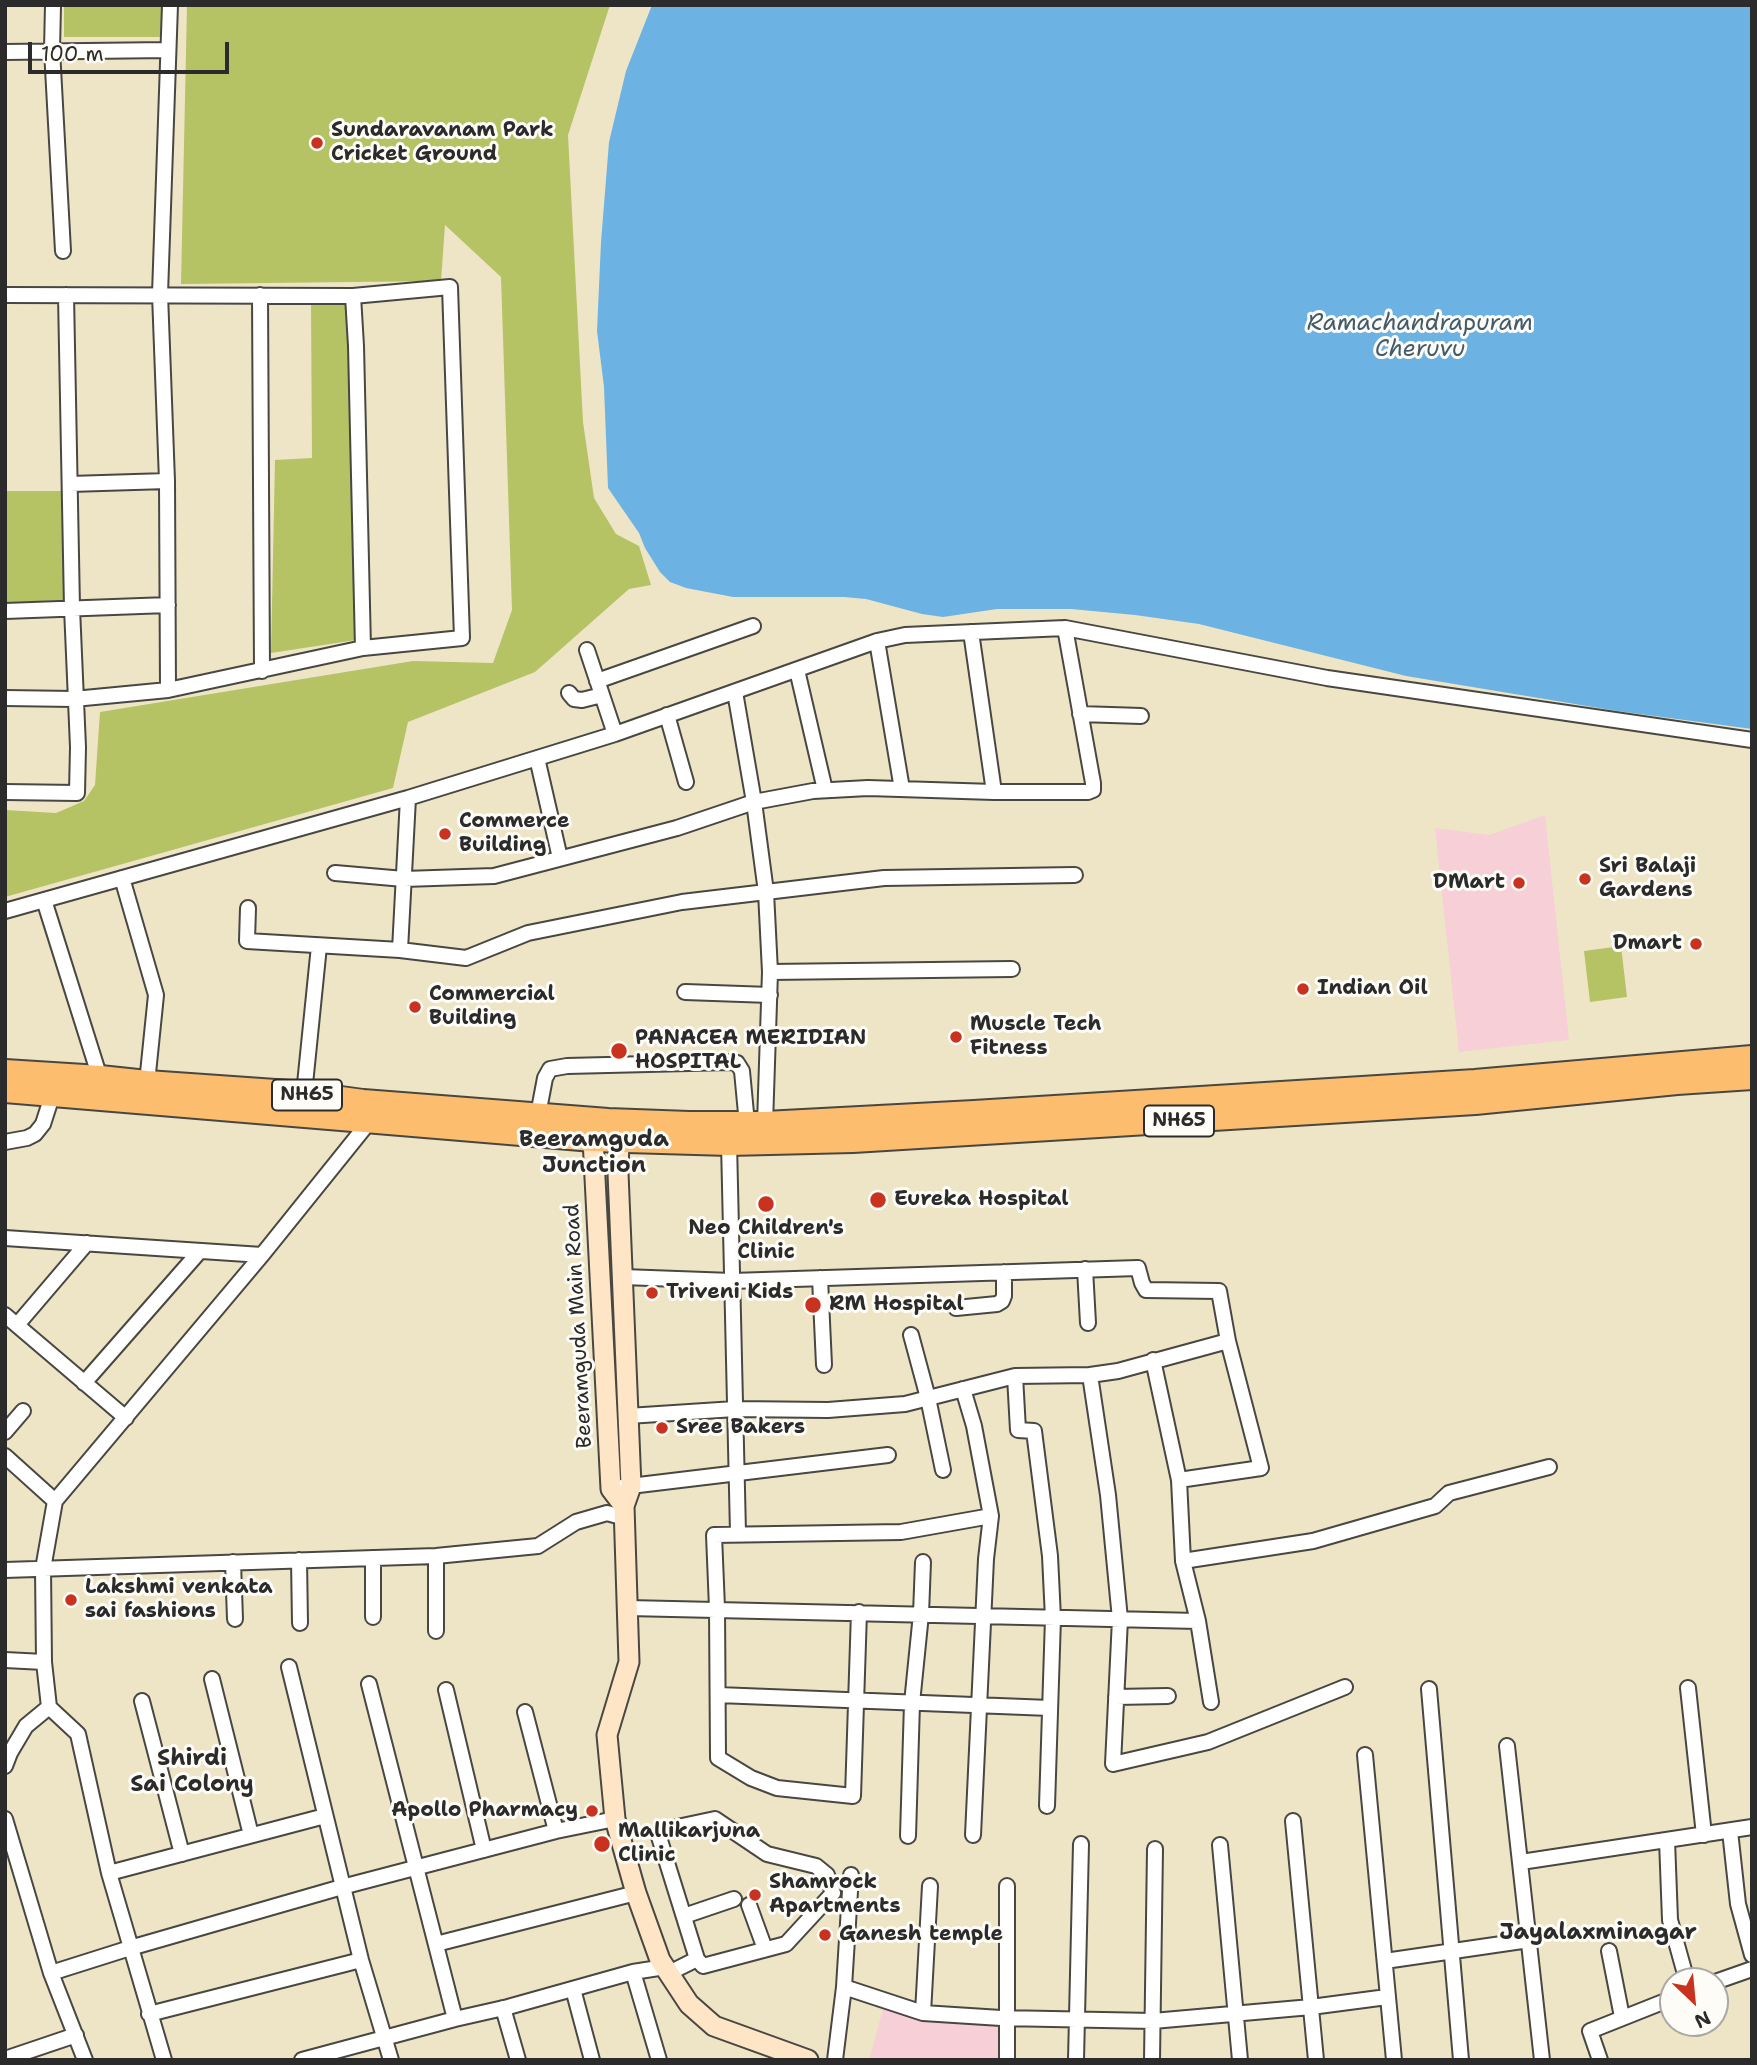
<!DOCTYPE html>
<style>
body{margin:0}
#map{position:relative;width:1757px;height:2065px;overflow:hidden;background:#eee5c7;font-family:"Shantell Sans",sans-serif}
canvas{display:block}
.frame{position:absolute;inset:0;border:7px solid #2b2b2b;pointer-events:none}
.north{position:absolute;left:1659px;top:1967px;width:70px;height:70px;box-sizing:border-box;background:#fdfcf7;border:2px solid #a9a8a5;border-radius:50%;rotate:154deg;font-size:19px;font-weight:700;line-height:28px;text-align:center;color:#2b2b2b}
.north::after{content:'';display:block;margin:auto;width:24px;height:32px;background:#c8321e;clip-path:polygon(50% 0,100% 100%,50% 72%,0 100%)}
.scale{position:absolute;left:28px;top:42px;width:201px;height:32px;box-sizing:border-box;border:4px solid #2b2b2b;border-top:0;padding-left:9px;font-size:21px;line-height:24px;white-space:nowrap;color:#2b2b2b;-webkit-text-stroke:5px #fdfcf7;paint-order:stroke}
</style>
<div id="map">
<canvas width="1757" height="2065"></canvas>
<div class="frame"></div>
<div class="north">N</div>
<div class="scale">100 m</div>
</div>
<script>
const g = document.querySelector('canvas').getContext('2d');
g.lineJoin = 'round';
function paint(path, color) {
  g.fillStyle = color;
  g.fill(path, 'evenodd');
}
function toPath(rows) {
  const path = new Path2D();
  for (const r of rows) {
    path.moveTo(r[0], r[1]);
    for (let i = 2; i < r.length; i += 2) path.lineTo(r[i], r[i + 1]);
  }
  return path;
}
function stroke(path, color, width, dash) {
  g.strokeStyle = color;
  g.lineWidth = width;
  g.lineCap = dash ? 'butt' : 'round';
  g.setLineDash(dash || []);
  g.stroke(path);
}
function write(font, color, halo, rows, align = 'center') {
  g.font = font + ' "Shantell Sans",sans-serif';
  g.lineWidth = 6;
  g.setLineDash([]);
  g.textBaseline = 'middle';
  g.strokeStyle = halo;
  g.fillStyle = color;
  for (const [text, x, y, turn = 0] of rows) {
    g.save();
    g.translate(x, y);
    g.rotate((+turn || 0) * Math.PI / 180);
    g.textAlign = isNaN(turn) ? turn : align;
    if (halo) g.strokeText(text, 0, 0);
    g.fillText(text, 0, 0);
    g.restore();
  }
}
const built = toPath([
 [1545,815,1569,1040,1459,1052,1435,828,1489,835],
 [883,2009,941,2021,1008,2025,1002,2060,869,2060]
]);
const green = toPath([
 [64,5,167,5,167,37,64,37],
 [187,5,610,5,568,135,583,422,594,498,616,534,639,546,651,585,629,589,535,672,408,722,393,788,5,897,5,810,56,813,84,801,95,785,100,712,413,661,493,663,512,610,501,277,445,225,441,281,181,284],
 [311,304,347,305,356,640,271,653,275,460,312,458],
 [5,491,61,491,64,600,5,603],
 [1621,946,1627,997,1590,1002,1584,951]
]);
const water = toPath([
 [652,5,1752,5,1752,729,1617,711,1406,676,1199,624,1135,615,1071,609,997,609,943,617,922,614,866,599,844,597,733,597,686,588,670,582,660,572,645,548,639,533,608,488,604,387,597,331,601,242,609,142,626,71]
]);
const street = toPath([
 [53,5,52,50,63,251],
 [5,52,168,50],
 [5,295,353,296,450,287,462,638,363,648,168,690,74,699,5,698],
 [260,295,262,671],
 [353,296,356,346,363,648],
 [70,484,167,481],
 [5,611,168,605],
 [971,632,994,792],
 [877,641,902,789],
 [587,650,615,734],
 [797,670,825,790],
 [597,681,753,626],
 [168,690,167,481,160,294,170,5],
 [735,692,754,802,766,892,770,972,765,1124],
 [569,693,574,699,582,700,602,695],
 [1080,714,1141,716],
 [667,715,686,782],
 [537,758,560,858],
 [5,792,77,793,78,747,72,608,66,295],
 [335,873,404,879,494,876,677,828,754,802,813,791,868,788,994,792,1088,792,1093,790,1093,783,1065,628],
 [122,878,156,995,147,1083],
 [44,900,100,1078],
 [248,908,247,941,400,950,466,958,528,933,682,902,884,878,1075,875],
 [5,911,408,798,615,734,877,641,905,635,1065,628,1327,678,1752,740],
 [400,950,408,798],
 [770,972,1012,969],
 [685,992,770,995],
 [304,1094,319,946],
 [538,1115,545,1078,550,1069,567,1066,730,1062,737,1063,742,1071,747,1124],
 [5,1142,27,1138,35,1134,43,1124,53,1093],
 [729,1143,738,1533],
 [5,1238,262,1255],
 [1085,1269,1088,1323],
 [623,1277,732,1281,1138,1268,1142,1283,1146,1290,1219,1291,1228,1341,1261,1468,1179,1480],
 [820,1278,824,1365],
 [956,1308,997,1304,1002,1301,1004,1296,1004,1272],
 [5,1315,126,1418],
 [17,1325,87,1243],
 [911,1335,928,1398,943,1470],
 [1153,1360,1179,1480,1183,1561,1198,1621,1211,1702],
 [1090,1375,1108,1495,1120,1619,1113,1764,1208,1742,1345,1687],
 [1015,1376,1018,1430,1034,1431,1050,1556,1053,1618,1047,1806],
 [84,1383,200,1251],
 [628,1416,735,1409,828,1410,905,1404,1015,1376,1090,1375,1118,1371,1228,1341],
 [5,1432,23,1411],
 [5,1456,55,1501],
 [622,1487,888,1455],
 [373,1558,373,1617],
 [299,1560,300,1623],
 [1183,1561,1313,1541,1435,1506,1449,1493,1549,1467],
 [233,1562,235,1619],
 [5,1570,436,1556,538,1546,576,1522,607,1513,625,1518],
 [628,1608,1198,1621],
 [859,1612,853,1796,777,1788,751,1778,718,1758,717,1608,714,1535,901,1532,991,1516,974,1426,963,1389],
 [436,1631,436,1556],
 [5,1660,44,1662],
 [289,1667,361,1960,391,2060],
 [212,1679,251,1835],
 [369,1684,455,2019],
 [1688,1688,1704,1835],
 [1429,1689,1461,2060],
 [446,1690,484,1850],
 [718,1695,1050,1708],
 [1116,1697,1168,1696],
 [142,1701,182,1854],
 [525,1712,556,1831],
 [1507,1746,1542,2060],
 [1365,1755,1394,2060],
 [5,1766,10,1753,26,1726,49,1707],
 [5,1819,51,1973,85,2060],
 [1293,1821,1316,2060],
 [1730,1831,1738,1904,1752,1955],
 [973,1835,986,1559,991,1516],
 [908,1836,912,1703,921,1614,923,1562],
 [1667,1840,1670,1920,1687,1981],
 [1220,1845,1240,2060],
 [1521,1862,1752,1827],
 [109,1873,325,1816],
 [851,1875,844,1987,923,2013,1001,2018,1153,2021,1311,2007,1387,1997],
 [1007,1886,1007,2060],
 [749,1905,765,1949],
 [684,1916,734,1899],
 [436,1944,636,1893],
 [1609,1951,1622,2017],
 [1385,1961,1529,1940],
 [633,1972,659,2060],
 [51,1973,130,1948,342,1887,556,1831,615,1819],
 [669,1973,697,1959,703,1966,786,1944,833,1893,827,1875,816,1866,767,1854,715,1819,668,1829,659,1837,697,1959],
 [1715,1982,1752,1969],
 [573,1989,592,2060],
 [503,2008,518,2060],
 [923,2013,930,1886],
 [149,2014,361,1960],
 [5,2059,76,2035],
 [164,2060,109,1873,78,1734,49,1707,44,1662,43,1569,55,1501,262,1255,369,1122],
 [302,2060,455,2019,508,2007,633,1972,665,1967],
 [835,2060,844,1987],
 [1076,2060,1081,1844],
 [1152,2060,1155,1849],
 [1600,2060,1590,2031,1673,1998]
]);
const secondary = toPath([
 [593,1139,611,1489,624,1506],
 [619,1140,618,1173,631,1486,624,1506,629,1662,607,1735,615,1819,636,1893,660,1960,689,2004,714,2026,808,2060]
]);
const highway = toPath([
 [5,1072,100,1078,147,1083,304,1094,363,1102,608,1121,689,1124,765,1124,974,1113,1475,1082,1752,1058],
 [5,1090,593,1139,729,1143,853,1140,1475,1102,1677,1082,1752,1077]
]);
const markers = [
 [317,143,7,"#c8321e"],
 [445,834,7,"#c8321e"],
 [1585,879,7,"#c8321e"],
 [1519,883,7,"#c8321e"],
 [1696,944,7,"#c8321e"],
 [1303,989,7,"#c8321e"],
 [415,1007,7,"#c8321e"],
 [956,1037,7,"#c8321e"],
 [619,1051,9,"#c8321e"],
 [878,1200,9,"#c8321e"],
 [766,1204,9,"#c8321e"],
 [652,1293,7,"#c8321e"],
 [813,1305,9,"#c8321e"],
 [662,1428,7,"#c8321e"],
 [71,1600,7,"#c8321e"],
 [592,1811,7,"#c8321e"],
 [602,1844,9,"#c8321e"],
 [755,1895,7,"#c8321e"],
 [825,1935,7,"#c8321e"]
];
const shields = [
 [307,1095,70],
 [1179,1121,70]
];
const shieldNames = [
 ["NH65",307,1095],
 ["NH65",1179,1121]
];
const poiNames = [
 ["Sundaravanam Park",331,131],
 ["Cricket Ground",331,155],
 ["Commerce",459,822],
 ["Building",459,846],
 ["Sri Balaji",1599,867],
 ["Gardens",1599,891],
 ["DMart",1505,883,"right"],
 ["Dmart",1682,944,"right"],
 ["Indian Oil",1317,989],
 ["Commercial",429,995],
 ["Building",429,1019],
 ["Muscle Tech",970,1025],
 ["Fitness",970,1049],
 ["PANACEA MERIDIAN",635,1039],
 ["HOSPITAL",635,1063],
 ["Eureka Hospital",894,1200],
 ["Neo Children's",766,1229,"center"],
 ["Clinic",766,1253,"center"],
 ["Triveni Kids",666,1293],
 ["RM Hospital",829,1305],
 ["Sree Bakers",676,1428],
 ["Lakshmi venkata",85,1588],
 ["sai fashions",85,1612],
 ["Apollo Pharmacy",578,1811,"right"],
 ["Mallikarjuna",618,1832],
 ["Clinic",618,1856],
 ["Shamrock",769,1883],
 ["Apartments",769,1907],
 ["Ganesh temple",839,1935]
];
const streetNames = [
 ["Beeramguda Main Road",579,1326,-93]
];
const waterNames = [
 ["Ramachandrapuram",1420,324],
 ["Cheruvu",1420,350]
];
const neighbourhoodNames = [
 ["Beeramguda",594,1140],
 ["Junction",594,1166],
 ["Shirdi",192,1759],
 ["Sai Colony",192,1785],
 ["Jayalaxminagar",1598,1933]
];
paint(built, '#f6cfd7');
paint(green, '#b5c365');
paint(water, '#6cb3e3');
stroke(street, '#484742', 18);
stroke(secondary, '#484742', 23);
stroke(highway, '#484742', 28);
stroke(street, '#fff', 14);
stroke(secondary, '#fee5c5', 19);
stroke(highway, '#fcbd6f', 24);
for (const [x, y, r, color] of markers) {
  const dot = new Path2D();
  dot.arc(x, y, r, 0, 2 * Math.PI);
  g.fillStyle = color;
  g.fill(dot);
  stroke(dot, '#fdfcf7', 2.5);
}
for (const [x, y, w] of shields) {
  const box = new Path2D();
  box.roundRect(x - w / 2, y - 15.5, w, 31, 5);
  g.fillStyle = '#fdfcf7';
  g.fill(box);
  stroke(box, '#2b2b2b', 2);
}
write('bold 19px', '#2b2b2b', null, shieldNames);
write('bold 21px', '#2b2b2b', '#fdfcf7', poiNames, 'left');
write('21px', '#2b2b2b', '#fdfcf7', streetNames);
write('italic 23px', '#425b6b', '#fdfcf7', waterNames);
write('bold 23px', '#2b2b2b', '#fdfcf7', neighbourhoodNames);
</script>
